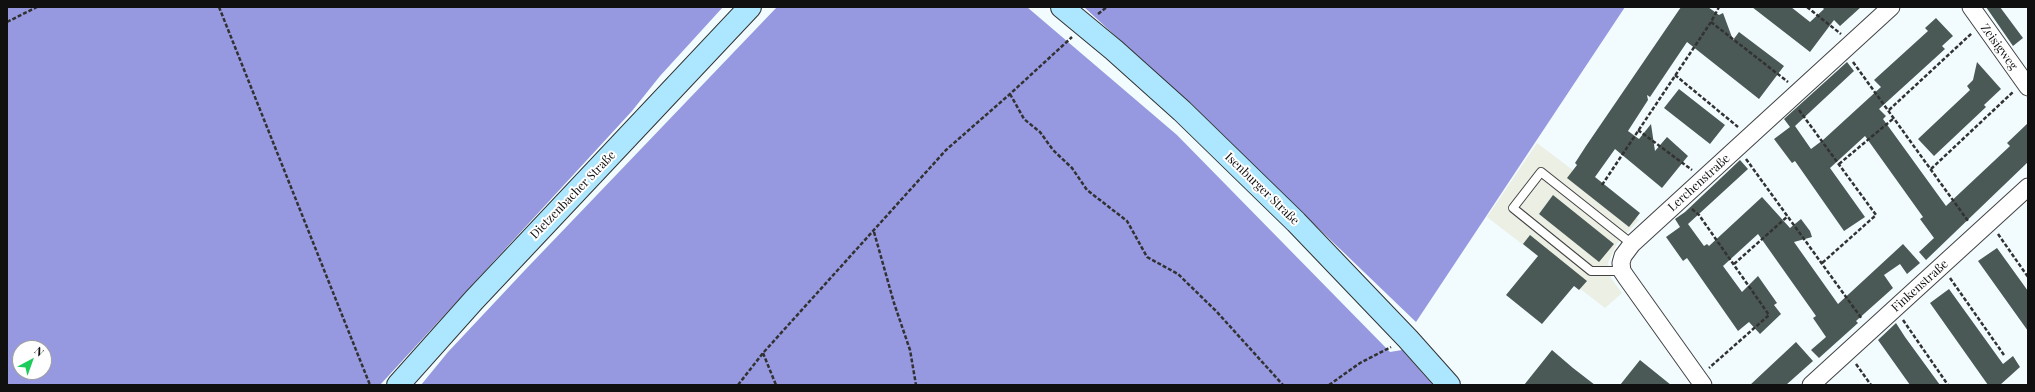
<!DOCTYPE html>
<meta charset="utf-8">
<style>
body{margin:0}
#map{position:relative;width:2035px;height:392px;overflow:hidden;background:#f2fcff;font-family:"Playfair Display",serif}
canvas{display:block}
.frame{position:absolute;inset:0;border:8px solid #101010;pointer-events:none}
.north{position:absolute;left:12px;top:340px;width:40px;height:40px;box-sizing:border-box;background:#fff;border:1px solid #9f9f9f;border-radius:50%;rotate:41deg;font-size:11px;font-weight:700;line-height:16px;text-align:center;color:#101010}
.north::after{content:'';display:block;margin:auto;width:14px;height:18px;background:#1bcc5b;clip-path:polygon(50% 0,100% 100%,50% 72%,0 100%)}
</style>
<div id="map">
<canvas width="2035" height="392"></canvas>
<div class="frame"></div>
<div class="north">N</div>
</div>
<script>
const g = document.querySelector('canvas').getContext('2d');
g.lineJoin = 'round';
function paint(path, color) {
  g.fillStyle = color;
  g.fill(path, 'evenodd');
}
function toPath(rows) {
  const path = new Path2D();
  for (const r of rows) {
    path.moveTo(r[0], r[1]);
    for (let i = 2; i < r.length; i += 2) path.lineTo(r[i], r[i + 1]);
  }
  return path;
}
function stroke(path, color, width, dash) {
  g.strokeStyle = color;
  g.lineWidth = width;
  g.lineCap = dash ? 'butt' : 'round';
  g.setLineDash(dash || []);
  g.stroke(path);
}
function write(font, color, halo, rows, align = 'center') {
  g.font = font + ' "Playfair Display",serif';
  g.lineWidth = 4;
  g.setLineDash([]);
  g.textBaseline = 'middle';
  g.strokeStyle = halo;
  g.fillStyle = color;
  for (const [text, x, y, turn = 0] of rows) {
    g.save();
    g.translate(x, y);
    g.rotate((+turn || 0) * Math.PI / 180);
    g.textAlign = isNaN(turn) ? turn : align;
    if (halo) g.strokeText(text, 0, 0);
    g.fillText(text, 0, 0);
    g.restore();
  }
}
const industrial = toPath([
 [1537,143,1639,220,1616,245,1608,263,1611,278,1622,293,1605,308,1487,217]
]);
const forest = toPath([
 [7,7,723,7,660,76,632,111,380,385,7,385],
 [20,348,44,348,44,372,20,372],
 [777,7,1027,7,1177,135,1390,352,1402,350,1433,385,421,385,448,352,526,269],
 [1084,7,1625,7,1416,322,1185,100]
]);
const building = toPath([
 [1681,7,1708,7,1719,15,1723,13,1733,40,1739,32,1784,66,1759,99,1687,42,1650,97,1647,95,1648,100,1628,131,1639,139,1651,124,1655,151,1667,137,1688,156,1662,188,1615,149,1595,177,1640,213,1629,227,1567,178,1577,165,1575,163,1586,146],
 [1752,7,1791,7,1810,22,1824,9,1822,7,1861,7,1840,26,1834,20,1810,52],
 [1986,7,2000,7,2023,38,2013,46],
 [1936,18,1953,36,1942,46,1945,49,1879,109,1886,116,1883,119,1946,206,2010,146,2007,143,2028,123,2028,162,1926,260,1919,252,1934,238,1920,219,1923,217,1865,136,1830,168,1865,217,1844,231,1795,161,1792,163,1774,139,1790,127,1784,119,1847,62,1854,71,1795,126,1811,149,1823,140,1881,87,1874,80,1928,31,1925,28],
 [1977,62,2001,89,1984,105,1986,107,1934,156,1918,139,1970,90,1967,86,1973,80],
 [1679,89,1725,125,1710,144,1664,108],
 [1740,160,1748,169,1688,224,1704,246,1707,244,1709,246,1762,197,1790,228,1801,219,1810,231,1812,237,1794,242,1838,304,1903,244,1920,263,1907,274,1900,264,1884,275,1893,288,1856,321,1858,323,1819,358,1811,350,1826,337,1813,318,1816,316,1758,234,1723,266,1742,292,1758,276,1777,303,1774,305,1781,314,1760,334,1749,322,1738,331,1687,258,1683,261,1666,237,1680,227,1675,219,1685,212],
 [1553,195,1614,244,1599,262,1539,214],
 [1530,235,1587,281,1579,290,1574,286,1542,324,1506,295,1538,256,1523,244],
 [1997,248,2028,291,2028,331,1978,261],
 [1949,289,2003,364,2013,356,2020,367,2000,385,1988,385,1930,303],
 [1896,323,1905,337,1940,385,1910,385,1878,340],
 [1796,342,1813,361,1786,385,1750,385],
 [1552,350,1573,368,1595,385,1524,385],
 [1640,360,1671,385,1620,385]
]);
const path = toPath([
 [219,7,370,385],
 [1807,7,1841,34],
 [1098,14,1107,7],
 [7,22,37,7],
 [1711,22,1788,82],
 [1853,62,1968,221],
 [1675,75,1738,127],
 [1010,94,1024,119,1040,132,1053,150,1072,168,1087,190,1127,221,1147,257,1178,274,1217,312,1283,385],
 [1799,110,1876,215,1821,264],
 [1889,110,1972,33],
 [1638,130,1692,170],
 [1746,159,1862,319],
 [1839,164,1894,118],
 [1931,169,2014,91],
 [1602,185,1711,22,1719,7],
 [1692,209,1699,215,1769,315,1709,368],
 [874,232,894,303,910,350,916,385],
 [1998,234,2028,277],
 [1734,264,1788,216],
 [1950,278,2004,355],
 [1903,320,1948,385],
 [763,353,776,385],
 [1856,364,1871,385],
 [738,385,763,353,946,150,1010,94,1072,37],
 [1329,385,1360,363,1391,347]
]);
const lane = toPath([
 [1622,271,1591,271,1513,208,1541,172,1632,244]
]);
const street = toPath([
 [1971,7,2028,87],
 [1703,385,1626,277,1622,271,1621,263,1623,256,1632,244,1891,7],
 [1811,385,2028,187]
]);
const secondary = toPath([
 [1062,7,1114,50,1182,111,1296,222,1408,339,1449,385],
 [398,385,474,300,750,7]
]);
const streetNames = [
 ["Zeisigweg",1999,47,54],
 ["Lerchenstraße",1699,183,-42],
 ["Isenburger Straße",1262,189,44],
 ["Dietzenbacher Straße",573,195,-46],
 ["Finkenstraße",1920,286,-42]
];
paint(industrial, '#ebefe4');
paint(forest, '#9699e0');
paint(building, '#4b5956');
stroke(lane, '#434343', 10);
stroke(street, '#434343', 19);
stroke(secondary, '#323232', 24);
stroke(path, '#323232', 2.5, [4, 2]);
stroke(lane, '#fff', 8);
stroke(street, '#fff', 17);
stroke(secondary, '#ade7ff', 22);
write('12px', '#101010', '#fff', streetNames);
</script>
